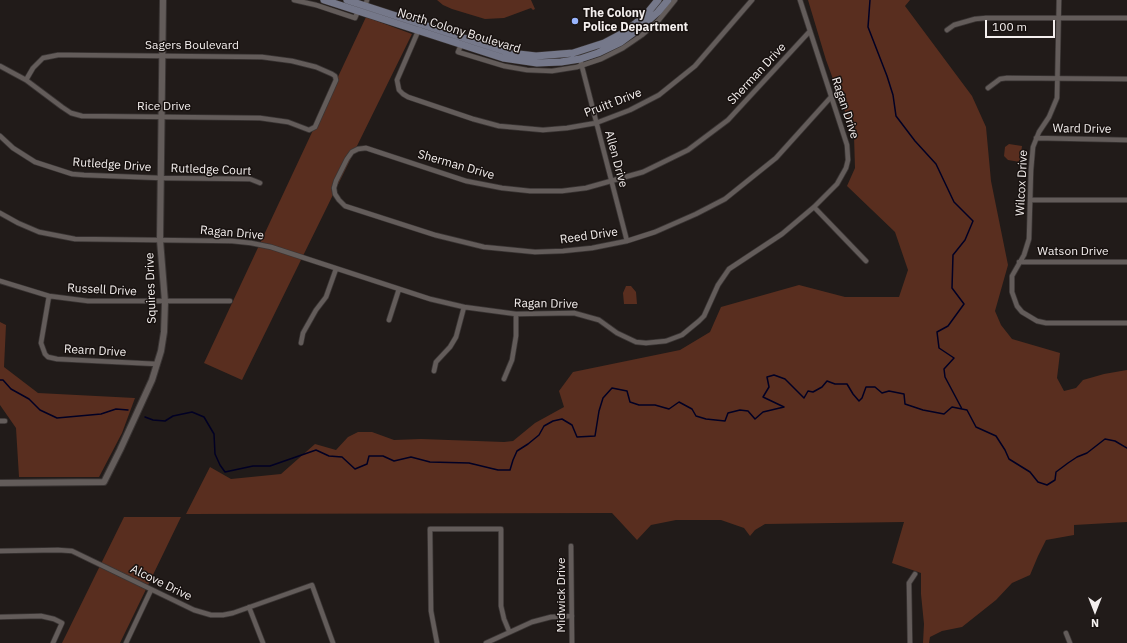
<!DOCTYPE html>
<style>
body{margin:0}
#map{position:relative;width:1127px;height:643px;overflow:hidden;background:#211b19;font-family:"IBM Plex Sans",sans-serif}
canvas{display:block}
.north{position:absolute;left:1075px;top:591px;width:40px;height:40px;-webkit-text-stroke:3px #181210;paint-order:stroke;rotate:180deg;font-size:11px;font-weight:700;line-height:16px;text-align:center;color:#f4efee}
.north::after{content:'';display:block;margin:auto;width:14px;height:18px;background:#f4efee;clip-path:polygon(50% 0,100% 100%,50% 72%,0 100%)}
.scale{position:absolute;left:985px;top:20px;width:70px;height:18px;box-sizing:border-box;border:2px solid #f4efee;border-top:0;padding-left:5px;font-size:12px;line-height:14px;white-space:nowrap;color:#f4efee;-webkit-text-stroke:3px #181210;paint-order:stroke}
</style>
<div id="map">
<canvas width="1127" height="643"></canvas>
<div class="north">N</div>
<div class="scale">100 m</div>
</div>
<script>
const g = document.querySelector('canvas').getContext('2d');
g.lineJoin = 'round';
function paint(path, color) {
  g.fillStyle = color;
  g.fill(path, 'evenodd');
}
function toPath(rows) {
  const path = new Path2D();
  for (const r of rows) {
    path.moveTo(r[0], r[1]);
    for (let i = 2; i < r.length; i += 2) path.lineTo(r[i], r[i + 1]);
  }
  return path;
}
function stroke(path, color, width, dash) {
  g.strokeStyle = color;
  g.lineWidth = width;
  g.lineCap = dash ? 'butt' : 'round';
  g.setLineDash(dash || []);
  g.stroke(path);
}
function write(font, color, halo, rows, align = 'center') {
  g.font = font + ' "IBM Plex Sans",sans-serif';
  g.lineWidth = 3;
  g.setLineDash([]);
  g.textBaseline = 'middle';
  g.strokeStyle = halo;
  g.fillStyle = color;
  for (const [text, x, y, turn = 0] of rows) {
    g.save();
    g.translate(x, y);
    g.rotate((+turn || 0) * Math.PI / 180);
    g.textAlign = isNaN(turn) ? turn : align;
    if (halo) g.strokeText(text, 0, 0);
    g.fillText(text, 0, 0);
    g.restore();
  }
}
const green = toPath([
 [437,0,531,0,535,9,533,10,531,8,504,18,485,19,452,9,443,5],
 [808,0,910,0,905,6,972,96,986,127,991,181,1008,265,995,311,1001,325,1012,339,1060,353,1057,378,1064,391,1076,388,1083,380,1104,374,1127,370,1127,522,1074,525,1074,535,1046,540,1038,556,1030,575,1012,583,996,600,962,627,942,631,930,637,929,643,923,643,924,624,921,594,921,573,892,563,904,522,765,524,755,530,750,536,744,528,721,520,676,520,651,525,637,540,612,513,186,514,210,467,231,479,281,474,315,444,336,450,348,437,358,432,372,432,394,440,421,439,504,442,513,441,535,423,564,407,559,391,573,372,680,350,710,332,721,307,799,285,845,297,899,297,908,270,895,232,847,186,855,168,854,136,826,60],
 [366,17,412,34,242,380,204,363],
 [1009,144,1022,146,1020,162,1008,160,1004,156,1005,147],
 [626,286,631,286,636,292,637,304,624,304,623,293],
 [0,322,6,325,4,367,38,393,135,398,122,433,99,477,19,477,16,428,0,405],
 [124,517,181,517,120,643,62,643]
]);
const stream = toPath([
 [870,0,868,27,887,76,893,95,896,116,915,141,936,164,954,202,973,221,965,240,953,255,952,288,964,304,948,326,937,332,939,348,954,358,944,369,945,377,962,409],
 [0,380,3,380,11,389,29,399,40,410,57,418,101,414,116,409,128,410],
 [145,417,153,420,165,421,173,416,192,412,204,417,214,434,215,454,220,465,225,472,253,466,270,466,316,450,329,456,342,457,355,469,367,464,369,456,383,456,394,461,411,457,430,462,469,463,498,470,510,470,513,460,517,451,528,444,539,435,544,426,553,421,562,419,572,425,577,437,595,436,599,411,603,398,612,388,627,391,630,402,639,405,655,405,669,409,679,402,692,409,696,416,706,419,725,421,728,413,740,410,748,411,755,419,763,412,784,407,763,397,769,387,767,377,774,375,785,379,804,398,808,391,813,392,822,387,827,381,835,384,847,384,853,394,859,401,862,398,866,387,875,387,882,393,889,391,904,394,905,404,923,410,944,414,952,407,967,410,976,427,996,436,1005,450,1009,459,1030,472,1038,482,1047,485,1055,480,1056,472,1068,463,1077,457,1087,453,1105,439,1115,441,1127,448]
]);
const minor = toPath([
 [294,0,316,5,355,18,358,11],
 [1059,0,1057,98,1049,117,1039,132,1033,147,1031,170,1029,239,1024,255,1012,276,1012,292,1017,306,1022,312,1037,321,1046,323,1127,323],
 [365,6,367,0],
 [419,29,397,80,399,90,403,94,408,97,473,119,499,126,543,130,567,128,596,123,630,110,659,95,695,66,752,0],
 [947,30,954,25,975,19,986,18,1127,18],
 [810,31,728,120,688,150,643,172,586,188,562,191,530,191,502,188,466,181,366,148,358,149,352,152,347,159,336,181,334,188,335,194,339,200,345,206,435,235,484,247,535,252,563,251,592,248,627,241,655,232,696,214,725,199,776,158,831,97],
 [461,45,458,52,504,66,527,70,552,71,577,67,601,59,623,48,642,35,658,21,675,0],
 [580,59,627,241],
 [0,66,26,80,62,107,71,113,82,116,260,118,288,122,309,130,315,127,336,80,335,76,332,74,316,67,292,61,262,57,69,55,58,55,43,58,33,68,26,80],
 [988,88,1000,79,1007,78,1127,79],
 [0,136,13,148,35,162,72,174,84,175,161,178,250,179,260,183],
 [1036,138,1127,140],
 [1031,200,1127,200],
 [814,207,866,261],
 [0,213,18,223,39,232,75,239,232,241,251,243,271,247,430,299,464,307,516,314,574,313,599,320,617,333,636,342,646,343,666,341,682,335,699,321,704,316,718,285,729,269,782,234,814,207,837,184,846,168,848,160,847,145,800,0],
 [1019,262,1127,262],
 [0,281,49,296,88,301,230,301],
 [49,296,41,343,45,354,48,357,57,359,157,364],
 [389,320,399,289],
 [301,343,303,333,316,310,326,297,336,269],
 [434,371,436,362,450,347,456,337,464,307],
 [504,379,512,360,516,336,516,314],
 [0,421,5,421],
 [571,546,572,643],
 [0,551,58,550,72,551,194,610,211,615,223,615,233,613,312,585,333,643],
 [249,607,263,643],
 [0,617,41,616,54,619,62,623,53,643],
 [1066,633,1070,643],
 [126,643,151,590],
 [437,643,431,611,430,529,501,529,501,606,504,619,509,631],
 [486,643,532,622,551,617,572,616],
 [910,643,909,583,915,574]
]);
const tertiary = toPath([
 [0,483,104,482,120,450,152,380,161,351,164,332,165,302,160,240,163,0]
]);
const secondary = toPath([
 [324,0,503,58,537,63,561,62,580,59,598,53,621,42,640,28,658,12,668,0],
 [347,0,510,53,536,56,573,53,604,43,621,34,636,23,649,11,658,0]
]);
const markers = [
 [575,21,4,"#99b5fd"]
];
const poiNames = [
 ["The Colony",583,14],
 ["Police Department",583,28]
];
const streetNames = [
 ["North Colony Boulevard",459,31,17],
 ["Sagers Boulevard",192,46],
 ["Sherman Drive",757,74,-47],
 ["Pruitt Drive",613,103,-21],
 ["Rice Drive",164,107],
 ["Ragan Drive",845,108,72],
 ["Ward Drive",1082,129,1],
 ["Allen Drive",616,159,75],
 ["Rutledge Drive",112,165,4],
 ["Sherman Drive",456,165,16],
 ["Rutledge Court",211,170,2],
 ["Wilcox Drive",1022,183,-87],
 ["Ragan Drive",232,233,5],
 ["Reed Drive",589,236,-8],
 ["Watson Drive",1073,252],
 ["Squires Drive",151,288,-92],
 ["Russell Drive",102,290,3],
 ["Ragan Drive",546,304,1],
 ["Rearn Drive",95,351,3],
 ["Alcove Drive",161,583,26],
 ["Midwick Drive",562,595,-90]
];
paint(green, '#592e1f');
stroke(stream, '#010024', 1.5);
stroke(minor, '#3a3534', 6);
stroke(tertiary, '#3a3534', 8);
stroke(secondary, '#3a3534', 8);
stroke(minor, '#635c5a', 4.5);
stroke(tertiary, '#635c5a', 6);
stroke(secondary, '#75788a', 7);
for (const [x, y, r, color] of markers) {
  const dot = new Path2D();
  dot.arc(x, y, r, 0, 2 * Math.PI);
  g.fillStyle = color;
  g.fill(dot);
  stroke(dot, '#181210', 1.5);
}
write('bold 12px', '#f4efee', '#181210', poiNames, 'left');
write('12px', '#f4efee', '#181210', streetNames);
</script>
